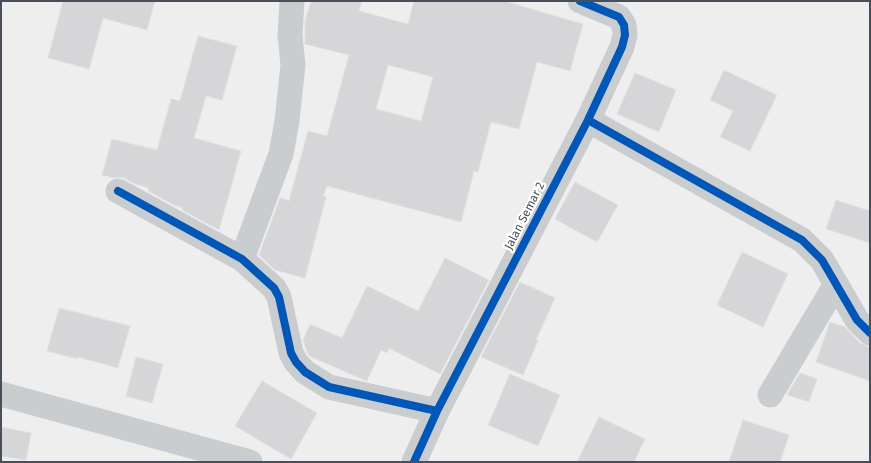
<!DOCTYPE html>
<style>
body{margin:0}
#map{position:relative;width:871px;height:463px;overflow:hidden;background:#efeeee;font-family:"Fira Sans",sans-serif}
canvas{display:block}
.frame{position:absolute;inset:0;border:2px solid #464f5a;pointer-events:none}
</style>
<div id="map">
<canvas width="871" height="463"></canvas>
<div class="frame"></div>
</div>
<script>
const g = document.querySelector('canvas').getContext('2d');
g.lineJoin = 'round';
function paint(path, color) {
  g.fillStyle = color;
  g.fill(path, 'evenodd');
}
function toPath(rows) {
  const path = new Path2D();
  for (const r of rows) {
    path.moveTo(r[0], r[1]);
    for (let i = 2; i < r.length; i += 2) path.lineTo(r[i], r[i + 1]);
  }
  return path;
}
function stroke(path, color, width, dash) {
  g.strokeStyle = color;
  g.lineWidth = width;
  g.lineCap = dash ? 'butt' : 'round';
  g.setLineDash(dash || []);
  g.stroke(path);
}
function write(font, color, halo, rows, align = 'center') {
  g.font = font + ' "Fira Sans",sans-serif';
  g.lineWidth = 4.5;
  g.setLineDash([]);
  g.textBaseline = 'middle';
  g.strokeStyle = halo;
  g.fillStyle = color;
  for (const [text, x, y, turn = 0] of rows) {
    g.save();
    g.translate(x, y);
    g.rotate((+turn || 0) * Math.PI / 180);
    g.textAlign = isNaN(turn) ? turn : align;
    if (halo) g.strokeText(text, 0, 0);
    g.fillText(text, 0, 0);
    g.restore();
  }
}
const building = toPath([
 [63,1,155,1,147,30,103,18,89,69,48,58,63,1],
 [311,1,362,1,359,11,408,24,414,1,504,1,583,24,570,71,537,62,519,129,491,122,478,172,474,171,461,222,327,186,323,196,326,197,305,278,275,270,259,255,280,198,289,201,308,131,327,136,349,55,305,44,305,21,311,1],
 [388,65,433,77,421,121,376,109,388,65],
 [198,36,237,46,222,100,206,96,194,138,241,151,219,230,182,210,183,208,174,205,148,191,149,188,135,184,124,178,118,177,113,178,102,175,112,139,157,150,171,99,180,101,198,36],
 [724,70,777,95,750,151,720,137,733,111,710,100,724,70],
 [635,73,676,90,659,132,617,114,635,73],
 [575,182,618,205,597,242,555,219,575,182],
 [836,200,870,211,870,243,826,229,836,200],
 [742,252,788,274,763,327,717,305,742,252],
 [445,258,489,280,440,374,389,348,387,353,381,350,367,381,311,357,308,354,303,340,310,324,342,338,367,286,418,311,445,258],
 [520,282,555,298,536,340,538,341,523,375,481,357,520,282],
 [59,308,130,326,118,368,78,357,78,359,47,351,59,308],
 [830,322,845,327,860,343,870,347,870,381,816,362,830,322],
 [136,357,163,364,152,403,126,396,136,357],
 [800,373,817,379,809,402,787,395,800,373],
 [510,374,560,395,538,446,488,425,510,374],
 [262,381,317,413,291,459,235,426,262,381],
 [599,417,645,439,634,462,577,462,599,417],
 [743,420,789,435,780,462,729,462,743,420],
 [1,427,31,433,26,460,1,456,1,427]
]);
const street = toPath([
 [588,120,802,240,822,260,857,320,870,333],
 [118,191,242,259,274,288,279,297,291,353,296,362,305,372,329,387,437,411],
 [242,259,281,154,287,121,293,65,290,35,292,1],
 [1,394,250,462],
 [770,395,836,284],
 [414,462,437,411,588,120,622,47,625,35,624,25,619,17,580,1]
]);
const cycleway = toPath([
 [588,120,802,240,822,260,857,320,870,333],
 [118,191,242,259,274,288,279,297,291,353,296,362,305,372,329,387,437,411],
 [414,462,437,411,588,120,622,47,625,35,624,25,619,17,580,1]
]);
const streetNames = [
 ["Jalan Semar 2",525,216,-63]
];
paint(building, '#d6d6d8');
stroke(building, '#e0e0e1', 1);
stroke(street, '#cacdcf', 25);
stroke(cycleway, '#0057b8', 8);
write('12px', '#464f5a', '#fff', streetNames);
</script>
